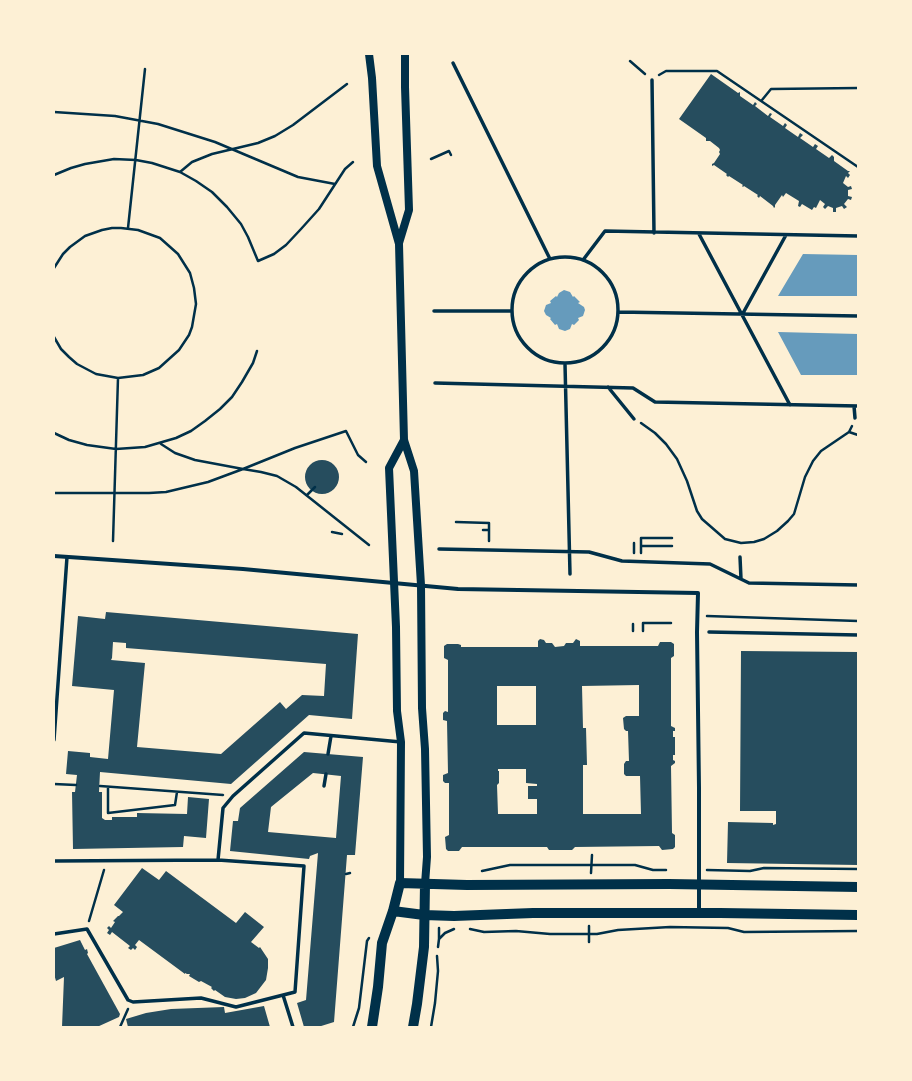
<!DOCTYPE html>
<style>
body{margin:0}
#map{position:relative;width:912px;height:1081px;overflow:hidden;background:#fdf0d5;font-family:Manrope,sans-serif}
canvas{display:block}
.frame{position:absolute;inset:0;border:55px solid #fdf0d5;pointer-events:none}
</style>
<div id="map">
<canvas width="912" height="1081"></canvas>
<div class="frame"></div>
</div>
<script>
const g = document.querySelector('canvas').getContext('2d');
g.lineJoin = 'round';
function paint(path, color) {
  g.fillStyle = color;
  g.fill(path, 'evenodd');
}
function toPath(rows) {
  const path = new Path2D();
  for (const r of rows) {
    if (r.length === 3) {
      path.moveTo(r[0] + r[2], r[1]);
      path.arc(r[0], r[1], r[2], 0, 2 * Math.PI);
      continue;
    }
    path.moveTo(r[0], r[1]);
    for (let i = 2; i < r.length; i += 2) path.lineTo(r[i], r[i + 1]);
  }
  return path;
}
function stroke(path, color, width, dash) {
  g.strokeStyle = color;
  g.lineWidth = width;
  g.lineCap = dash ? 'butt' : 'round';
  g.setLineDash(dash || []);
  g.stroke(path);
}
const water = toPath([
 [803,254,858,255,858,296,778,296],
 [564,290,570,292,573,297,574,296,580,302,578,303,584,307,585,310,583,316,578,318,579,320,574,325,572,324,570,329,565,331,559,329,557,324,555,325,550,319,551,318,546,315,544,311,546,305,551,303,550,301,556,296,557,297,559,293],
 [778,332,858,334,858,375,801,375]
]);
const building = toPath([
 [711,74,738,93,740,92,740,96,753,105,755,102,757,104,755,106,768,116,770,113,772,114,770,117,783,126,785,123,787,125,785,128,798,137,800,133,803,135,800,138,813,147,815,144,818,146,816,149,829,158,832,155,834,157,834,161,848,171,850,171,848,173,850,175,848,178,846,176,843,183,848,187,851,186,852,189,848,190,848,196,852,197,851,200,848,199,844,204,847,207,844,209,842,206,836,208,836,212,833,212,833,208,828,206,825,209,823,207,825,204,820,200,816,208,814,207,812,210,802,204,800,207,798,206,799,201,786,193,783,197,782,195,775,205,775,207,774,208,773,206,760,196,759,198,757,196,758,195,744,186,743,187,742,186,743,185,729,176,728,177,726,175,727,174,714,165,712,166,712,164,714,163,720,154,719,152,720,150,719,148,710,141,706,141,706,138,679,119],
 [322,477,17],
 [106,612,358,634,352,719,309,715,231,784,100,772,99,792,102,792,102,818,105,820,112,820,112,817,137,817,137,813,187,814,188,797,209,799,206,838,184,836,183,847,73,849,72,792,75,792,77,775,66,774,68,751,90,753,90,757,108,759,114,690,72,686,78,616,105,619],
 [113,642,126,643,126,648,326,664,324,696,302,695,286,709,280,702,221,754,137,747,145,663,111,660,112,658],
 [540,639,544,640,546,643,552,643,555,647,564,646,566,643,573,643,576,639,580,641,580,646,658,646,660,642,671,642,674,644,674,656,671,658,671,726,675,728,675,731,673,731,673,737,675,737,675,755,673,755,673,760,675,761,675,763,671,766,672,833,675,835,675,847,673,849,662,850,659,846,575,847,572,850,549,850,547,847,462,847,459,851,448,851,446,849,445,837,449,835,449,783,445,783,443,781,443,775,448,773,447,721,443,720,443,713,445,711,448,712,448,660,444,658,444,646,447,644,458,644,461,645,461,647,538,647,538,641],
 [639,685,639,716,626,716,623,718,624,729,626,731,628,731,629,761,626,761,624,764,624,774,626,776,640,776,641,814,583,814,583,765,587,765,586,728,583,728,582,686],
 [497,686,536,686,536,725,497,725],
 [498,769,526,769,526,783,537,784,537,786,528,786,528,799,537,799,537,814,498,814,497,785,499,783,499,771,498,771],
 [741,651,858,652,858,865,727,863,728,822,773,823,773,825,776,824,776,811,740,811],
 [304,752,363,757,355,855,347,855,334,1022,318,1027,304,1027,297,1003,306,1000,318,853,310,856,309,859,230,851,233,821,238,821,240,808],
 [313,773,341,776,336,838,268,832,271,807],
 [142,868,159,880,166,871,236,923,245,912,264,927,251,942,259,948,260,947,268,959,268,968,266,980,256,993,245,998,236,999,225,997,215,990,214,991,211,988,212,987,201,981,199,982,189,976,190,974,187,974,185,973,185,974,139,940,135,945,137,947,135,950,133,948,131,950,128,948,130,946,112,932,110,935,107,933,109,930,107,928,109,926,111,928,115,922,113,921,118,916,119,916,123,912,114,905],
 [80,940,85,950,87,949,88,953,87,954,120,1014,119,1017,97,1027,62,1027,64,977,56,981,54,974,54,948],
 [264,1006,270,1027,128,1027,126,1019,146,1013,171,1009,224,1007,225,1013]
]);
const path = toPath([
 [630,61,645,74],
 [659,75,666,71,717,71,858,167],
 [762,100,771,89,858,88],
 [54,112,115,116,158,124,215,142,298,177,335,184],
 [431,159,449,151,451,155],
 [180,172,192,162,212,154,258,143,275,136,293,125,347,84],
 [54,175,71,168,85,164,114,159,136,160,152,163,180,172,196,181,212,192,227,207,241,224,248,237,258,261,274,254,286,245,301,229,319,209,345,169,353,162],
 [128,228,145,69],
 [54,268,63,254,70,247,85,236,102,230,112,228,121,228,138,230,160,238,178,254,190,273,194,288,196,304,192,327,189,335,179,350,159,368,143,375,118,378,96,374,77,364,69,357,61,349,54,337],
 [641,423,655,433,666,444,677,459,687,481,697,511,702,519,725,539,741,543,754,542,764,539,777,531,788,521,794,514,805,477,813,461,821,451,849,432,852,426],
 [849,432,858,435],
 [54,433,69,440,87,445,116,449,145,447,176,438,191,431,205,421,220,409,232,397,242,382,253,363,257,351],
 [161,444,175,453,195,460,243,469,295,448,346,431,358,455,366,462],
 [54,493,149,493,166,492,208,482,243,469,261,472,277,476,296,487,369,545],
 [307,495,315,487],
 [456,522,489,523,489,541],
 [483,530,489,530],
 [332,532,342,534],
 [113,541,118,378],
 [634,543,634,553],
 [641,546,672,546],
 [641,553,641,538,672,538],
 [707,616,858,621],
 [633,624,633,631],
 [643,631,643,623,671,623],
 [54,784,76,785],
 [100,786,223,795],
 [108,787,108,813,175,805,177,792],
 [707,870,750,871,764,868,858,869],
 [482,871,510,865,635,865,653,870,666,870],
 [591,873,592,855],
 [346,874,350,873],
 [89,921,104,870],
 [589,926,589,942],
 [470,929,484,932,516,931,550,934,597,934,618,930,670,927,728,928,744,932,858,931],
 [439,939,445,933,454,929],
 [438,947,439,939,439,928],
 [120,1027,128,1009],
 [353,1027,359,1008,367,941,369,938],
 [431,1027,435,1003,438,971,437,956]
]);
const pedestrian = toPath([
 [453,63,550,259],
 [652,80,654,233],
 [699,234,790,405],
 [565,310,53],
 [583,260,605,231,858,236],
 [434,311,511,311],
 [618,312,858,316],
 [742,315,786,235],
 [565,364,570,574],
 [435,383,633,388,655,402,858,406],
 [608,387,634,419],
 [854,406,855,418],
 [439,549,589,552,622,561,710,564,749,583,858,585],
 [740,557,741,579],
 [709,632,858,635],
 [54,740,67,557],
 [328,754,331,736],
 [324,786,326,774],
 [218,860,223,808,233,796,304,733,401,742],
 [54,861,218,860,304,866,295,992,236,1007,201,998,133,1002,128,1000,87,929,54,934],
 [283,995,293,1027]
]);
const minor = toPath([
 [54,556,243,569,458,589,698,593,697,632,699,788,699,914]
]);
const secondary = toPath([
 [369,54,372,78,377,166,399,244,404,440,414,471,421,585,422,708,425,749,427,857,425,884],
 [399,243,409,210,405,87,405,54],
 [400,883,401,742,397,711,396,627,389,468,404,440]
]);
const primary = toPath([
 [393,911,424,915,454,916,533,913,720,913,858,915],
 [372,1027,378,987,382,943,393,911,400,883,467,885,669,884,858,887],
 [413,1027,417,1004,424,947,425,884]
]);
paint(water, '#669bbc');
paint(building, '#264d5e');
stroke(path, '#003049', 2.5);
stroke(pedestrian, '#003049', 3.5);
stroke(minor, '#003049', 4);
stroke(secondary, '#003049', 8);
stroke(primary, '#003049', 10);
</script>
